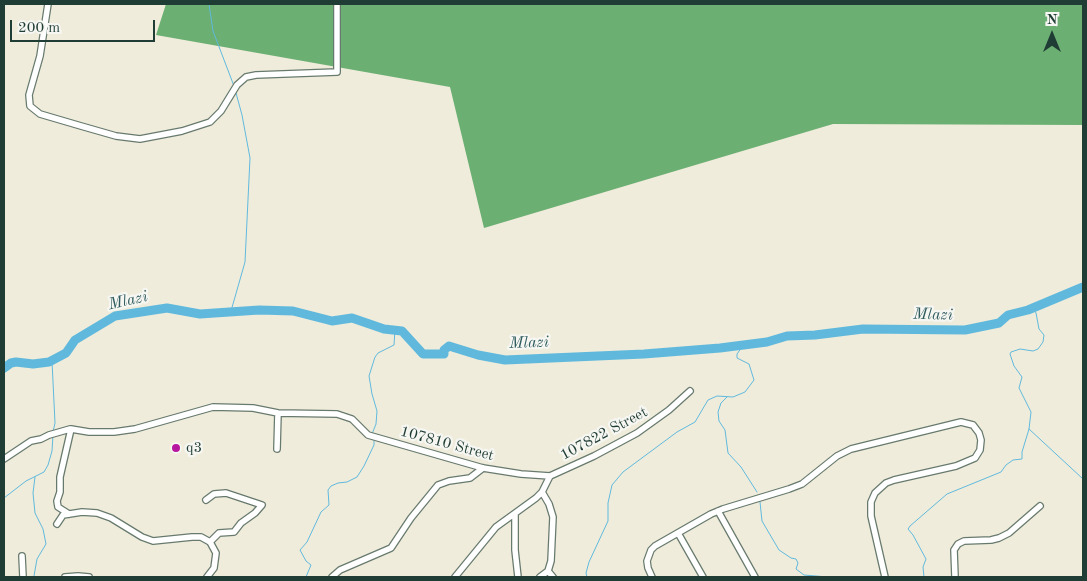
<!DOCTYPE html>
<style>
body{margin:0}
#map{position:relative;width:1087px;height:581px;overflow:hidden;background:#efecdb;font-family:"Old Standard TT",serif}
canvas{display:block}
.frame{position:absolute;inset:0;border:5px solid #1f3d34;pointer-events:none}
.north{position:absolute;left:1027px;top:10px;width:50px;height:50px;-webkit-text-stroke:4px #f6f6f2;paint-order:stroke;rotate:0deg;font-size:14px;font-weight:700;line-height:20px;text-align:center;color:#1f3d34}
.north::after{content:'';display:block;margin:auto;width:18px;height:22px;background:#1f3d34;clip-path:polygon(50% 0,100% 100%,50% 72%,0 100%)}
.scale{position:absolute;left:10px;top:20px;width:145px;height:22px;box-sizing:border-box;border:2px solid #1f3d34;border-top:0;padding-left:6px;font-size:15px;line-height:18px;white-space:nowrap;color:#1f3d34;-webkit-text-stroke:4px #f6f6f2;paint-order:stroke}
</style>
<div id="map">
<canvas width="1087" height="581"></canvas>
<div class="frame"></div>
<div class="north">N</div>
<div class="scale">200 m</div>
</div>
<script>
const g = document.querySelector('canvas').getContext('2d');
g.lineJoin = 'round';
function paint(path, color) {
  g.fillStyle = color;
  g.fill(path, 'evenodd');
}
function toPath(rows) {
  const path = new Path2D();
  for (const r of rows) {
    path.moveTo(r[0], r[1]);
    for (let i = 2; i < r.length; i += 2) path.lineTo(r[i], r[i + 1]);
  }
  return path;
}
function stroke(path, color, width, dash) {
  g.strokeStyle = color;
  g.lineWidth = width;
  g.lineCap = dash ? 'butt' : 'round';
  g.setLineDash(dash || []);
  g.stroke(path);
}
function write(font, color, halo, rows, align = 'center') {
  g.font = font + ' "Old Standard TT",serif';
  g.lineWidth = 4.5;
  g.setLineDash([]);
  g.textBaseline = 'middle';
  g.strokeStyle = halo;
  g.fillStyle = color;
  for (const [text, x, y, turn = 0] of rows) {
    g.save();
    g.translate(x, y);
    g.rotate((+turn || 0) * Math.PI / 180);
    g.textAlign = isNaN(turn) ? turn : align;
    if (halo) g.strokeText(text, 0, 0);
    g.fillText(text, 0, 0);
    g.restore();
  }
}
const forest = toPath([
 [166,4,1083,4,1083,125,833,124,484,228,450,87,156,35]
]);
const stream = toPath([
 [209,4,213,31,234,86],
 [231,311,245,262,250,158,242,115,236,93],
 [52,361,55,423,53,432],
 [727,397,721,403,718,412,719,421,725,430,728,453,741,467,757,492],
 [1029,429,1083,479],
 [372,434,376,424,377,411,372,394,369,376,375,357,378,353,394,345,395,330],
 [4,498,26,481,44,472,48,465,52,451,53,435],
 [760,502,762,521,779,550,791,558,796,559,798,563,796,569,804,575,828,577],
 [34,576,37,559,46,544,43,529,35,513,33,493,35,477],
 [306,577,311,565,306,561,300,550,307,542,321,512,329,505,328,490,331,486,338,483,347,482,357,477,364,466,374,445,374,441],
 [587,577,586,573,589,562,608,521,608,503,612,485,623,472,677,432,695,422,708,400,717,396,733,397,745,392,754,380,749,364,737,358,737,354,744,344],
 [924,577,923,567,926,559,913,535,908,529,910,526,947,494,1001,472,1006,465,1013,460,1022,459,1022,452,1029,429,1031,412,1019,388,1022,377,1014,366,1010,354,1011,352,1020,349,1033,351,1038,349,1043,342,1044,335,1039,329,1036,313,1033,308]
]);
const river = toPath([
 [4,368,11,363,16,362,33,364,49,362,66,353,75,340,115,316,167,308,200,314,259,310,293,311,332,321,352,318,384,329,402,331,423,354,444,354,444,350,449,346,478,355,505,360,644,354,720,348,767,342,787,336,815,335,863,329,965,330,999,323,1008,315,1028,310,1083,287]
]);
const minor = toPath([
 [48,4,40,56,29,95,30,106,40,114,81,126,116,136,140,139,182,131,210,122,221,111,237,85,246,77,256,75,337,72,337,4],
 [277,449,278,413],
 [4,459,31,441,41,439,49,435,70,429],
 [542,492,549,504,553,517,551,561,548,571],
 [206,500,214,494,226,493,262,505,255,513,241,523,234,532,219,533,210,542],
 [718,511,755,577],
 [69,514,58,507,57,501,60,492,60,477,71,429,89,432,114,432,135,429,213,407,253,408,278,413,337,414,352,419,368,435,483,468,521,474,550,476,594,456,637,433,669,410,690,391],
 [515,514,515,550,518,577],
 [57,524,63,515,82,512,97,513,111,518,142,537,153,541,192,537,201,537,210,542,216,553,214,568,207,577],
 [678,533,703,577],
 [22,556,23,577],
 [548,571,553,577],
 [65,577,78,576,89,577],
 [332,577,340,570,391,548,411,518,438,485,449,481,470,478,483,468],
 [455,577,496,527,536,498,542,492,550,476],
 [540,577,548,571],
 [652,577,648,568,647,561,651,550,655,546,711,514,723,509,789,489,802,484,837,456,851,449,961,422,973,425,979,433,981,440,980,450,975,458,956,466,894,480,886,483,875,493,871,502,871,516,885,577],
 [955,577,954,550,958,544,964,541,991,540,999,538,1009,533,1040,506]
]);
const markers = [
 [176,448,5,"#b5179e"]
];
const streetNames = [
 ["107822 Street",604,434,-28],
 ["107810 Street",447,444,15]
];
const poiNames = [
 ["q3",186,448]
];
const waterNames = [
 ["Mlazi",128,301,-13],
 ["Mlazi",933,315,1],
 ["Mlazi",529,343,-2]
];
paint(forest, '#6caf73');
stroke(stream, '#60b9dd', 1);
stroke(river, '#60b9dd', 9);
stroke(minor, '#687a6e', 8);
stroke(minor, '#fff', 5.5);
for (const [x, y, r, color] of markers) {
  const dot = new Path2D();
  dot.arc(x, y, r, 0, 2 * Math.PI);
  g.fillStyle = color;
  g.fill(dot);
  stroke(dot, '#f6f6f2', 2);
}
write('15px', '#1f3d34', '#f6f6f2', streetNames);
write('15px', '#1f3d34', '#f6f6f2', poiNames, 'left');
write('italic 16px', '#2f5c5e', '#f6f6f2', waterNames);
</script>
